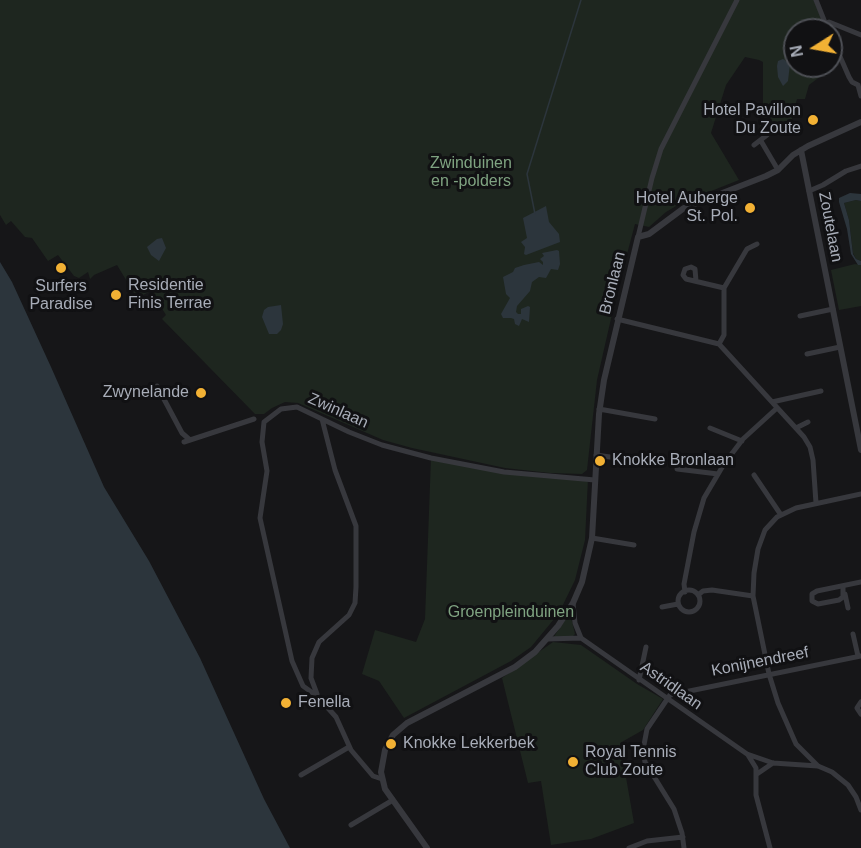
<!DOCTYPE html>
<style>
body{margin:0}
#map{position:relative;width:861px;height:848px;overflow:hidden;background:#161618;font-family:Helvetica,sans-serif}
canvas{display:block}
.north{position:absolute;left:783px;top:18px;width:60px;height:60px;box-sizing:border-box;background:#111113;border:2px solid #4d4f55;border-radius:50%;rotate:259deg;font-size:16px;font-weight:700;line-height:24px;text-align:center;color:#a8adb8}
.north::after{content:'';display:block;margin:auto;width:21px;height:27px;background:#f2b134;clip-path:polygon(50% 0,100% 100%,50% 72%,0 100%)}
</style>
<div id="map">
<canvas width="861" height="848"></canvas>
<div class="north">N</div>
</div>
<script>
const g = document.querySelector('canvas').getContext('2d');
g.lineJoin = 'round';
function paint(path, color) {
  g.fillStyle = color;
  g.fill(path, 'evenodd');
}
function toPath(rows) {
  const path = new Path2D();
  for (const r of rows) {
    if (r.length === 3) {
      path.moveTo(r[0] + r[2], r[1]);
      path.arc(r[0], r[1], r[2], 0, 2 * Math.PI);
      continue;
    }
    path.moveTo(r[0], r[1]);
    for (let i = 2; i < r.length; i += 2) path.lineTo(r[i], r[i + 1]);
  }
  return path;
}
function stroke(path, color, width, dash) {
  g.strokeStyle = color;
  g.lineWidth = width;
  g.lineCap = dash ? 'butt' : 'round';
  g.setLineDash(dash || []);
  g.stroke(path);
}
function write(font, color, halo, rows, align = 'center') {
  g.font = font + ' Helvetica,sans-serif';
  g.lineWidth = 6;
  g.setLineDash([]);
  g.textBaseline = 'middle';
  g.strokeStyle = halo;
  g.fillStyle = color;
  for (const [text, x, y, turn = 0] of rows) {
    g.save();
    g.translate(x, y);
    g.rotate((+turn || 0) * Math.PI / 180);
    g.textAlign = isNaN(turn) ? turn : align;
    if (halo) g.strokeText(text, 0, 0);
    g.fillText(text, 0, 0);
    g.restore();
  }
}
const green = toPath([
 [0,0,814,0,826,30,795,30,795,66,831,66,831,41,838,58,837,60,832,60,837,64,809,85,805,99,797,99,792,119,766,139,760,126,763,122,763,62,759,60,745,57,726,85,711,133,739,180,681,203,666,212,649,227,635,224,618,288,597,380,587,470,582,474,550,473,505,468,412,448,383,440,298,403,285,402,272,408,264,414,255,414,162,319,166,315,151,291,137,298,117,265,94,275,90,279,88,272,79,278,74,276,58,255,48,261,32,238,25,237,11,221,6,225,0,215],
 [856,200,861,201,861,261,856,259,853,253,849,220,844,203],
 [855,264,861,265,861,306,839,310,831,270],
 [431,458,504,472,588,479,585,540,575,580,559,613,531,647,511,661,404,718,379,681,362,674,375,630,416,642,425,619],
 [570,613,575,634,573,636,553,638],
 [553,642,581,645,637,684,663,699,643,730,620,743,634,823,591,839,551,845,541,781,528,783,502,678]
]);
const water = toPath([
 [783,59,790,64,788,81,783,86,778,77,777,66,778,61],
 [850,193,861,194,861,201,856,200,844,203,849,220,853,254,856,259,861,261,861,265,858,265,851,254,847,229,839,202,839,198],
 [546,206,549,222,559,234,560,242,526,255,524,254,525,247,521,242,527,238,523,218],
 [162,238,166,248,159,261,151,255,147,247,157,239],
 [557,250,559,251,560,264,558,270,551,269,546,278,539,277,532,282,530,291,517,306,516,312,518,314,521,314,521,309,528,306,530,307,529,322,522,319,519,326,515,324,514,319,511,318,503,318,501,314,510,298,506,294,503,277,513,272,515,268,524,265,539,262,543,265,543,262,540,259,544,256,542,253],
 [0,262,12,282,51,367,104,487,149,561,200,658,264,799,290,848,0,848],
 [281,305,283,324,281,330,277,334,269,334,262,317,264,310,268,307]
]);
const stream = toPath([
 [535,214,527,174,581,0]
]);
const minor = toPath([
 [816,0,828,30],
 [826,23,829,22,861,35],
 [831,36,849,77,852,82,858,85],
 [858,85,861,96],
 [761,141,778,170],
 [754,145,767,135],
 [809,191,823,185,846,171,861,166],
 [638,237,652,178,661,149,737,0],
 [696,281,695,269,691,267,685,269,683,275,686,279,724,288],
 [800,316,833,309],
 [617,319,719,344,804,437,810,447,813,460,816,503],
 [719,344,724,335,724,288,747,249,757,244],
 [807,354,840,347],
 [157,386,182,433,190,440],
 [772,402,821,391],
 [599,409,655,419],
 [710,428,742,441],
 [796,428,808,422],
 [184,442,254,419],
 [596,455,652,463],
 [677,469,718,474],
 [754,475,781,515],
 [592,538,634,545],
 [843,586,843,597,839,600,818,604,812,601,812,594,817,591,861,582],
 [689,601,11],
 [685,592,684,584,694,532,704,498,724,464,743,439,777,408],
 [845,594,848,608],
 [698,595,703,591,712,590,753,596],
 [573,603,575,623,581,638,747,754,773,763,818,766,832,772,848,785,856,797,861,810],
 [662,607,678,604],
 [853,634,858,656],
 [547,639,581,638],
 [639,680,646,647],
 [317,694,311,678,312,658,319,642,349,615,355,603,356,587,356,526,335,470,322,419],
 [861,702,857,708,861,714],
 [748,755,756,768,756,795,770,848],
 [818,766,796,744,778,703,769,674,753,596,754,573,758,549,765,530,777,517,796,508,861,494],
 [757,774,773,763],
 [301,775,349,747],
 [382,779,373,776,351,750,336,717,317,696,303,686,292,661,260,518,267,471,262,442,264,422,281,409,297,407,349,432,382,445,431,458,504,472,595,480],
 [351,825,393,800],
 [629,848,647,841,683,837],
 [684,848,682,833,674,809,645,762,643,750,647,729,670,695,861,656]
]);
const tertiary = toPath([
 [801,150,861,450],
 [427,848,385,789,381,772,385,750,393,735,407,723,515,667,535,652,558,626,573,603,582,582,592,538,599,414,604,380,638,237,649,234,684,208,766,176,778,170,793,155,808,146,861,122]
]);
const markers = [
 [813,120,6,"#f2b134"],
 [750,208,6,"#f2b134"],
 [61,268,6,"#f2b134"],
 [116,295,6,"#f2b134"],
 [201,393,6,"#f2b134"],
 [600,461,6,"#f2b134"],
 [286,703,6,"#f2b134"],
 [391,744,6,"#f2b134"],
 [573,762,6,"#f2b134"]
];
const poiNames = [
 ["Hotel Pavillon",801,111,"right"],
 ["Du Zoute",801,129,"right"],
 ["Hotel Auberge",738,199,"right"],
 ["St. Pol.",738,217,"right"],
 ["Residentie",128,286],
 ["Finis Terrae",128,304],
 ["Surfers",61,287,"center"],
 ["Paradise",61,305,"center"],
 ["Zwynelande",189,393,"right"],
 ["Knokke Bronlaan",612,461],
 ["Fenella",298,703],
 ["Knokke Lekkerbek",403,744],
 ["Royal Tennis",585,753],
 ["Club Zoute",585,771]
];
const parkNames = [
 ["Zwinduinen",471,164],
 ["en -polders",471,182],
 ["Groenpleinduinen",511,613]
];
const streetNames = [
 ["Zoutelaan",830,227,79],
 ["Bronlaan",613,283,-76],
 ["Zwinlaan",338,411,24],
 ["Konijnendreef",760,662,-11],
 ["Astridlaan",671,686,35]
];
paint(green, '#1e261f');
paint(water, '#2c353c');
stroke(stream, '#2c353c', 1.5);
stroke(minor, '#37383d', 5);
stroke(tertiary, '#37383d', 6);
for (const [x, y, r, color] of markers) {
  const dot = new Path2D();
  dot.arc(x, y, r, 0, 2 * Math.PI);
  g.fillStyle = color;
  g.fill(dot);
  stroke(dot, '#111113', 2);
}
write('16px', '#a8adb8', '#111113', poiNames, 'left');
write('16px', '#7fa381', '#111113', parkNames);
write('16px', '#a8adb8', '#111113', streetNames);
</script>
